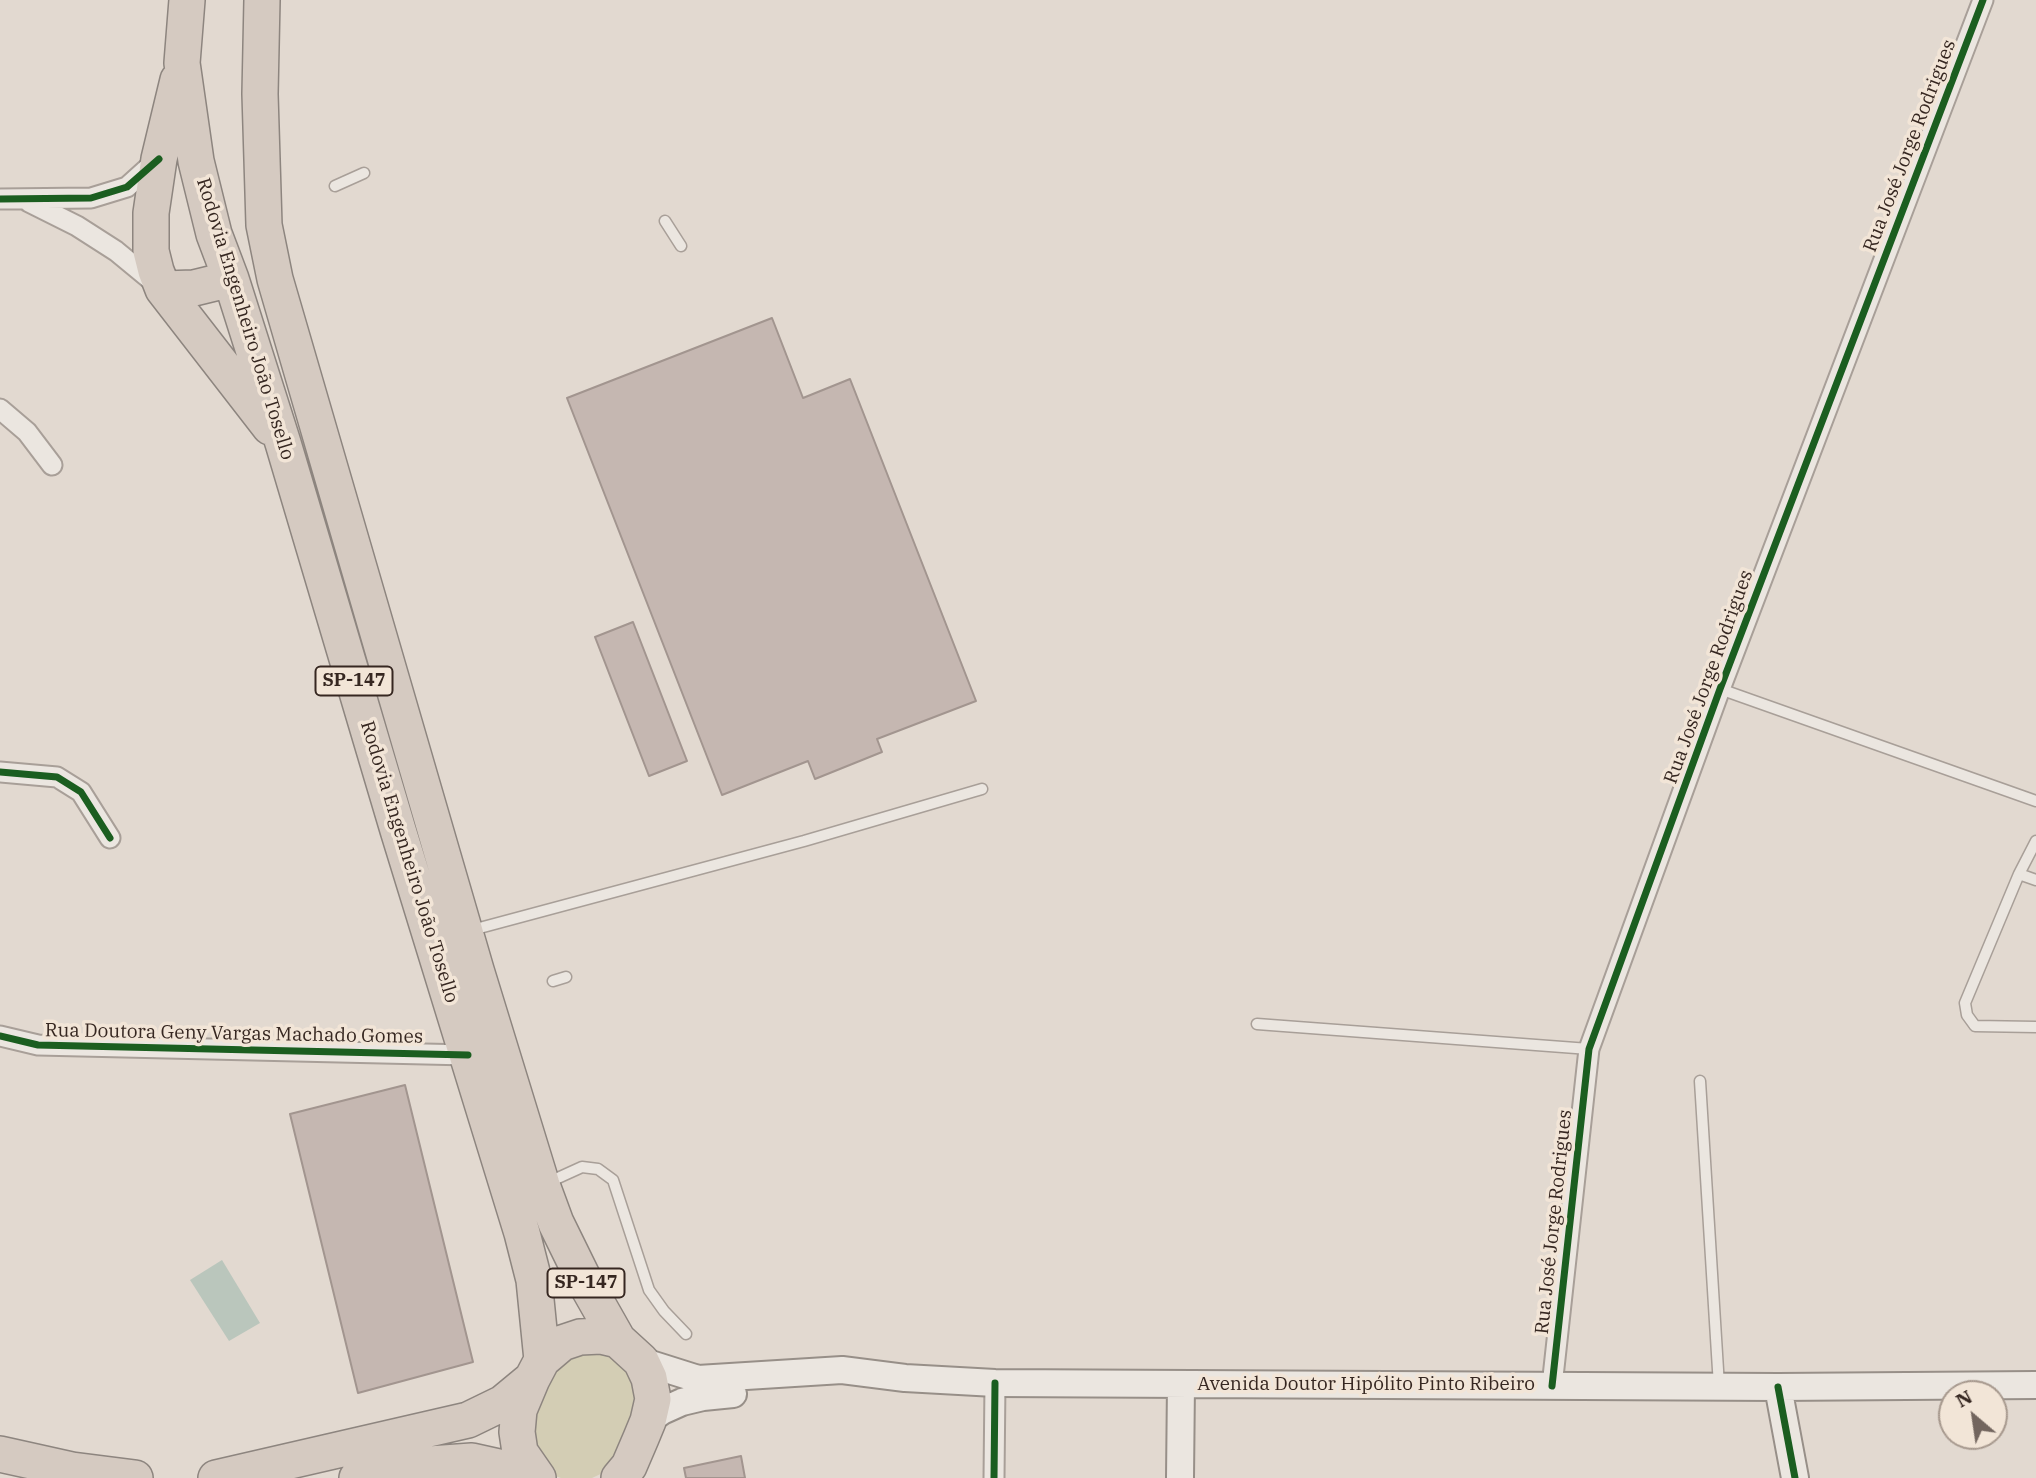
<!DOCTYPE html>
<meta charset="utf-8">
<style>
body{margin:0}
#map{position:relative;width:2036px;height:1478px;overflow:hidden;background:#e2d9d0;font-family:"IBM Plex Serif",serif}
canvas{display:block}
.north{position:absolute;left:1938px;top:1380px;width:70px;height:70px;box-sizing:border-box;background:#f2e5d7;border:2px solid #a7998e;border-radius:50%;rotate:331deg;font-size:19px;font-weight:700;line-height:28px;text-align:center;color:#362721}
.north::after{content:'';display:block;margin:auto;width:24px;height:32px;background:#72655e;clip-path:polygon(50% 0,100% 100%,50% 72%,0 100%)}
</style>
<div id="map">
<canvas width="2036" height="1478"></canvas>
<div class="north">N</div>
</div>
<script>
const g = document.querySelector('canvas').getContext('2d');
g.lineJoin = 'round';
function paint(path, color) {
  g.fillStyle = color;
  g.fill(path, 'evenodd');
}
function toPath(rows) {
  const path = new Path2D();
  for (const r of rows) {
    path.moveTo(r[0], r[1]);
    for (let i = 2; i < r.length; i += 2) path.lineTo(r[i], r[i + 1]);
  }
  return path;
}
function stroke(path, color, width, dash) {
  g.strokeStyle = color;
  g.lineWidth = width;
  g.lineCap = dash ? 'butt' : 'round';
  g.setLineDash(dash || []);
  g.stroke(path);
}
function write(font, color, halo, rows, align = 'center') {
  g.font = font + ' "IBM Plex Serif",serif';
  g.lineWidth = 7;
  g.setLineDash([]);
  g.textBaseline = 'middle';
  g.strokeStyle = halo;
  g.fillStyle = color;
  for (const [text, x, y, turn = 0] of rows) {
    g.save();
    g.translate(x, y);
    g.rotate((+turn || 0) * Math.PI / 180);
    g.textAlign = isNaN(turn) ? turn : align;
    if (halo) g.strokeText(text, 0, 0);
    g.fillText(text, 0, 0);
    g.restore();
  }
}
const green = toPath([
 [586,1351,607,1352,623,1362,640,1402,621,1455,607,1471,592,1478,561,1478,552,1475,538,1462,531,1425,552,1370,565,1358]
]);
const water = toPath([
 [222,1260,260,1323,229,1341,190,1280]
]);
const building = toPath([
 [772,318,803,398,850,379,976,701,877,739,882,752,815,779,808,761,722,795,567,398,772,318],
 [633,622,687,761,649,776,595,637,633,622],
 [405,1085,473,1362,358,1393,290,1114,405,1085],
 [741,1456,745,1478,686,1478,684,1468,741,1456]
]);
const lane = toPath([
 [335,186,364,173],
 [665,221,681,246],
 [1720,689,2036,801],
 [2036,841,2019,874,1965,1003,1967,1015,1975,1026,2036,1027],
 [2019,874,2036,880],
 [472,930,804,841,982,789],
 [553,981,566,977],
 [1257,1024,1589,1049],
 [1700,1081,1719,1386],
 [549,1182,582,1167,598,1169,613,1180,649,1290,664,1311,686,1334]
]);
const street = toPath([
 [0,199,91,198,127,187,158,159],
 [29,202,77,226,116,251,156,284],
 [0,409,27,432,52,465],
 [0,772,57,777,81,792,110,838],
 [0,1036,38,1045,468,1055],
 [1552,1386,1589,1049,1720,689,1983,0],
 [994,1478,995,1383]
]);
const secondary = toPath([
 [641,1361,698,1379,842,1370,905,1378,995,1383,1778,1387,2036,1385],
 [1778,1387,1795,1478],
 [648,1421,662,1411,682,1402,703,1397,733,1394],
 [1180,1478,1181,1384]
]);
const highway = toPath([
 [187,0,182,63,196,161,214,234,231,279,283,443,398,830,522,1233,534,1280,542,1360],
 [262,0,260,94,264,225,275,279,476,970,542,1185,556,1223,584,1280,618,1340],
 [178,80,159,159,151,213,151,251,156,271,163,289,270,427],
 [163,289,194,288,231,279],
 [0,1454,72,1470,135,1478],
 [216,1478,468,1420,503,1403,532,1379],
 [357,1478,430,1464,472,1461,508,1469,526,1478],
 [538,1478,520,1452,517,1432,519,1410,532,1379,542,1360,562,1343,580,1337,601,1336,618,1340,641,1361,649,1378,653,1399,648,1421,641,1438,629,1466,619,1478]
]);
const cycleway = toPath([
 [0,199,91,198,127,187,159,159],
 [0,772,57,777,81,792,110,838],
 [0,1036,38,1045,468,1055],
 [1552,1386,1589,1049,1720,689,1983,0],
 [1778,1387,1795,1478],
 [994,1478,995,1383]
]);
const shields = [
 [354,681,77],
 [586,1283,77]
];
const shieldNames = [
 ["SP-147",354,681],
 ["SP-147",586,1283]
];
const streetNames = [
 ["Rua José Jorge Rodrigues",1910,146,-69],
 ["Rodovia Engenheiro João Tosello",245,319,73],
 ["Rua José Jorge Rodrigues",1709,677,-70],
 ["Rodovia Engenheiro João Tosello",409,862,73],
 ["Rua Doutora Geny Vargas Machado Gomes",234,1034,1],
 ["Rua José Jorge Rodrigues",1554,1222,-84],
 ["Avenida Doutor Hipólito Pinto Ribeiro",1366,1385]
];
paint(green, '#d3cdb4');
paint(water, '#bac6bc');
paint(building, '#c5b7b1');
stroke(building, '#a2958f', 2);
stroke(lane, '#a89f98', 13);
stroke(street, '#a89f98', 23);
stroke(secondary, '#978f88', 30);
stroke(highway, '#8d857f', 38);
stroke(lane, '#ebe6e0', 10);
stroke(street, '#ebe6e0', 19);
stroke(secondary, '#ebe6e0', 26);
stroke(highway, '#d5cac1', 35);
stroke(cycleway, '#1b5e20', 7);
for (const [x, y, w] of shields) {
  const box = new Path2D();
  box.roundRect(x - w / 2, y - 14.5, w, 29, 5);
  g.fillStyle = '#f2e5d7';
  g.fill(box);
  stroke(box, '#362721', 2);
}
write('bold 18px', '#362721', null, shieldNames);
write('19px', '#362721', '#f2e5d7', streetNames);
</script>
